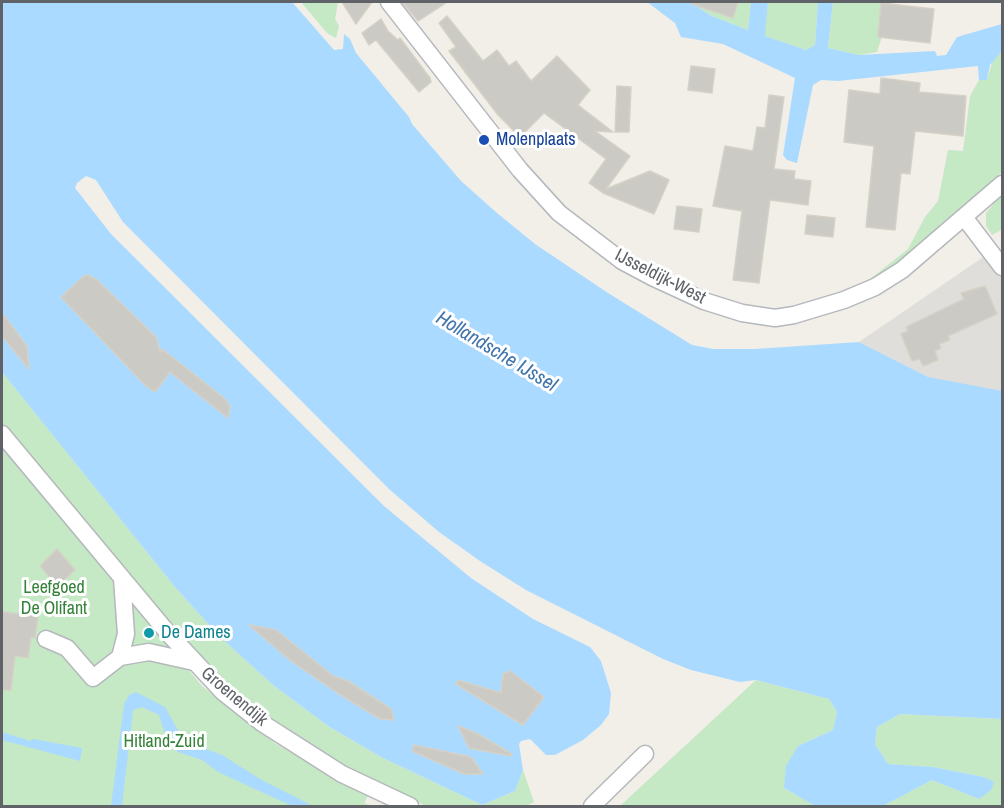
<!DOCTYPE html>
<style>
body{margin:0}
#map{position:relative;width:1004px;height:808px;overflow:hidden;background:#f1efe8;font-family:"Archivo Narrow",sans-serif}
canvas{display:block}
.frame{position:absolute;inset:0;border:3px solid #5f6368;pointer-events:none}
</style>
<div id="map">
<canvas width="1004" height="808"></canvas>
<div class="frame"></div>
</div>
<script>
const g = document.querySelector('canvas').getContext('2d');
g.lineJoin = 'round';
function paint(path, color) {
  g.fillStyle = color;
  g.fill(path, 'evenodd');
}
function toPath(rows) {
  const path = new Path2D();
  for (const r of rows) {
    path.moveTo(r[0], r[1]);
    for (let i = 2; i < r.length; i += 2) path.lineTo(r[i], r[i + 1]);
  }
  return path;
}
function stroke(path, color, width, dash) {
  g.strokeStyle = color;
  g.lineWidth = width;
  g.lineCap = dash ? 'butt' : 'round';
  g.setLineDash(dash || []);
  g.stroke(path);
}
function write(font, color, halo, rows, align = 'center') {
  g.font = font + ' "Archivo Narrow",sans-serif';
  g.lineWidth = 6;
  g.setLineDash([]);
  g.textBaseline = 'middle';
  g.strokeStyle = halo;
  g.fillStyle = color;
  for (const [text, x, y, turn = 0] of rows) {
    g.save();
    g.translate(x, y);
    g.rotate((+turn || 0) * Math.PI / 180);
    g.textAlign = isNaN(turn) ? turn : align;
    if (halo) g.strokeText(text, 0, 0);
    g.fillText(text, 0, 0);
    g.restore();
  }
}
const industrial = toPath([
 [995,249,1002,259,1002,411,993,410,859,342]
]);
const green = toPath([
 [301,2,338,2,335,19,339,26,336,38,327,33],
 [699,2,751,2,748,30,712,16,699,8],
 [768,2,818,2,815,45,806,50,764,36],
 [833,2,893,2,877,52,859,55,828,48],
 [1002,51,1002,172,910,255,864,284,908,249,925,217,938,201,948,150,963,151,970,96,979,80,987,80,993,59],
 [1002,194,1002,232,1001,230,992,235,986,226,986,213],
 [2,372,175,587,219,636,273,685,328,726,381,757,482,805,515,791,523,770,534,802,526,806,426,806,347,768,227,688,2,425],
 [2,446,202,686,276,744,368,796,364,803,372,806,2,806],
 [756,680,829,699,837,712,833,730,798,746,784,788,815,806,620,806],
 [900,714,1002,719,1002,806,883,806,932,780,979,799,984,777,933,767,888,764,875,744,877,727]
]);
const water = toPath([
 [2,2,292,2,334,50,343,49,344,34,350,39,356,53,409,117,412,124,461,181,497,213,535,244,608,293,692,345,713,349,755,349,859,342,928,377,1002,391,1002,719,900,714,877,727,875,744,888,764,933,767,984,777,994,782,991,790,979,799,932,780,883,806,815,806,784,788,786,766,798,746,833,730,837,712,829,699,756,680,740,682,691,670,663,659,526,590,480,561,439,532,389,489,123,222,96,180,86,176,77,183,75,188,111,234,384,506,471,578,533,619,590,647,601,661,611,693,609,714,601,725,583,740,555,755,546,755,530,739,521,741,519,744,523,770,515,791,482,805,381,757,328,726,273,685,219,636,175,587,2,372],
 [647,2,699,2,699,8,712,16,748,30,751,2,768,2,765,36,806,50,815,45,818,2,833,2,828,48,859,55,935,51,937,56,946,55,957,37,1002,24,1002,51,990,65,987,80,979,80,978,66,838,81,821,80,813,85,797,163,787,160,783,155,795,78,723,44,681,37,675,23],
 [136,692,165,707,184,741,222,755,260,779,313,806,292,806,218,772,202,760,178,752,167,740,159,715,142,707,133,710,122,806,111,806,124,704,129,695],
 [2,732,30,741,33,739,82,748,80,761,2,740]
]);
const building = toPath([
 [342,2,372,2,356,24,342,2],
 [402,2,447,2,418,21,402,2],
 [692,2,738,2,733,18,692,4,692,2],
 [881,3,934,9,930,43,878,37,881,3],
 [447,16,483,61,497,50,509,66,516,61,531,81,557,56,590,90,578,105,613,132,595,131,630,156,606,189,650,171,669,180,654,214,603,193,589,183,606,159,544,113,520,137,498,115,449,51,456,47,439,23,447,16],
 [381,19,388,31,398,40,400,38,430,78,431,82,419,92,376,40,369,45,362,33,381,19],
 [691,66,715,69,712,93,688,90,691,66],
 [881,78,920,83,919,92,966,96,963,136,915,131,910,174,901,173,895,230,866,227,874,146,844,142,849,90,880,94,881,78],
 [617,86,631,87,629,132,615,132,617,86],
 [769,95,784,97,774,169,795,171,794,179,811,181,808,205,770,200,759,283,733,280,742,211,713,206,725,146,753,151,757,127,765,128,769,95],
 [677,206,702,209,699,232,674,229,677,206],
 [807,215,835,218,833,237,805,234,807,215],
 [88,275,97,280,156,337,160,352,162,349,225,399,230,406,228,418,170,372,155,392,146,386,61,297,84,276,88,275],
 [985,286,997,314,948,336,950,340,939,344,941,348,935,351,938,360,923,366,920,359,912,361,901,334,908,331,906,327,964,299,961,293,985,286],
 [2,313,27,346,29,369,2,336,2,313],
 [57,549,75,570,57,586,40,566,57,549],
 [2,612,38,616,35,638,31,637,28,658,15,656,11,690,2,690,2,612],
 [249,625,276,630,333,676,348,681,391,709,394,720,380,719,336,692,291,661,249,625],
 [510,671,544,697,523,725,456,684,458,680,501,693,503,674,510,671],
 [458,726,476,733,512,754,511,756,469,748,458,726],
 [414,745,471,757,483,774,464,774,412,751,414,745]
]);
const minor = toPath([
 [389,2,520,170,559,213,622,261,652,277,704,301,742,313,775,318,794,315,844,300,875,287,902,270,1002,184],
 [964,217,1002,267],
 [2,434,168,633,223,692,262,723,342,774,410,806],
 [46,639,67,648,93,678,120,657,149,652,194,662],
 [120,657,126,634,122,578],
 [592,806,645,754]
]);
const markers = [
 [484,140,6,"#1a4fb4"],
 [149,633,6,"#0f9aa8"]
];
const transitNames = [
 ["Molenplaats",496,140]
];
const streetNames = [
 ["IJsseldijk-West",660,277,27],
 ["Groenendijk",234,697,40]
];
const parkNames = [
 ["Leefgoed",54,588],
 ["De Olifant",54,609],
 ["Hitland-Zuid",164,742]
];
const cultureNames = [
 ["De Dames",161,633]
];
const waterNames = [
 ["Hollandsche IJssel",496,352,31]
];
paint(industrial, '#e0deda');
paint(green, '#c5e8c5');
paint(water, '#aadaff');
paint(building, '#cccac5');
stroke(building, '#d6d1c6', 1.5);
stroke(minor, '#b5b8bc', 19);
stroke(minor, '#fff', 16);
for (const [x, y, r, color] of markers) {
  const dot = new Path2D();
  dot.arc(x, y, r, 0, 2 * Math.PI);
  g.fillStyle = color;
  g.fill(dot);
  stroke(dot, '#fff', 2);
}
write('18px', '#164399', '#fff', transitNames, 'left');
write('18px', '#5f6368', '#fff', streetNames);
write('18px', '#348238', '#fff', parkNames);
write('18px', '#0d838f', '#fff', cultureNames, 'left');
write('italic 20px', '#4174aa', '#fff', waterNames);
</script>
